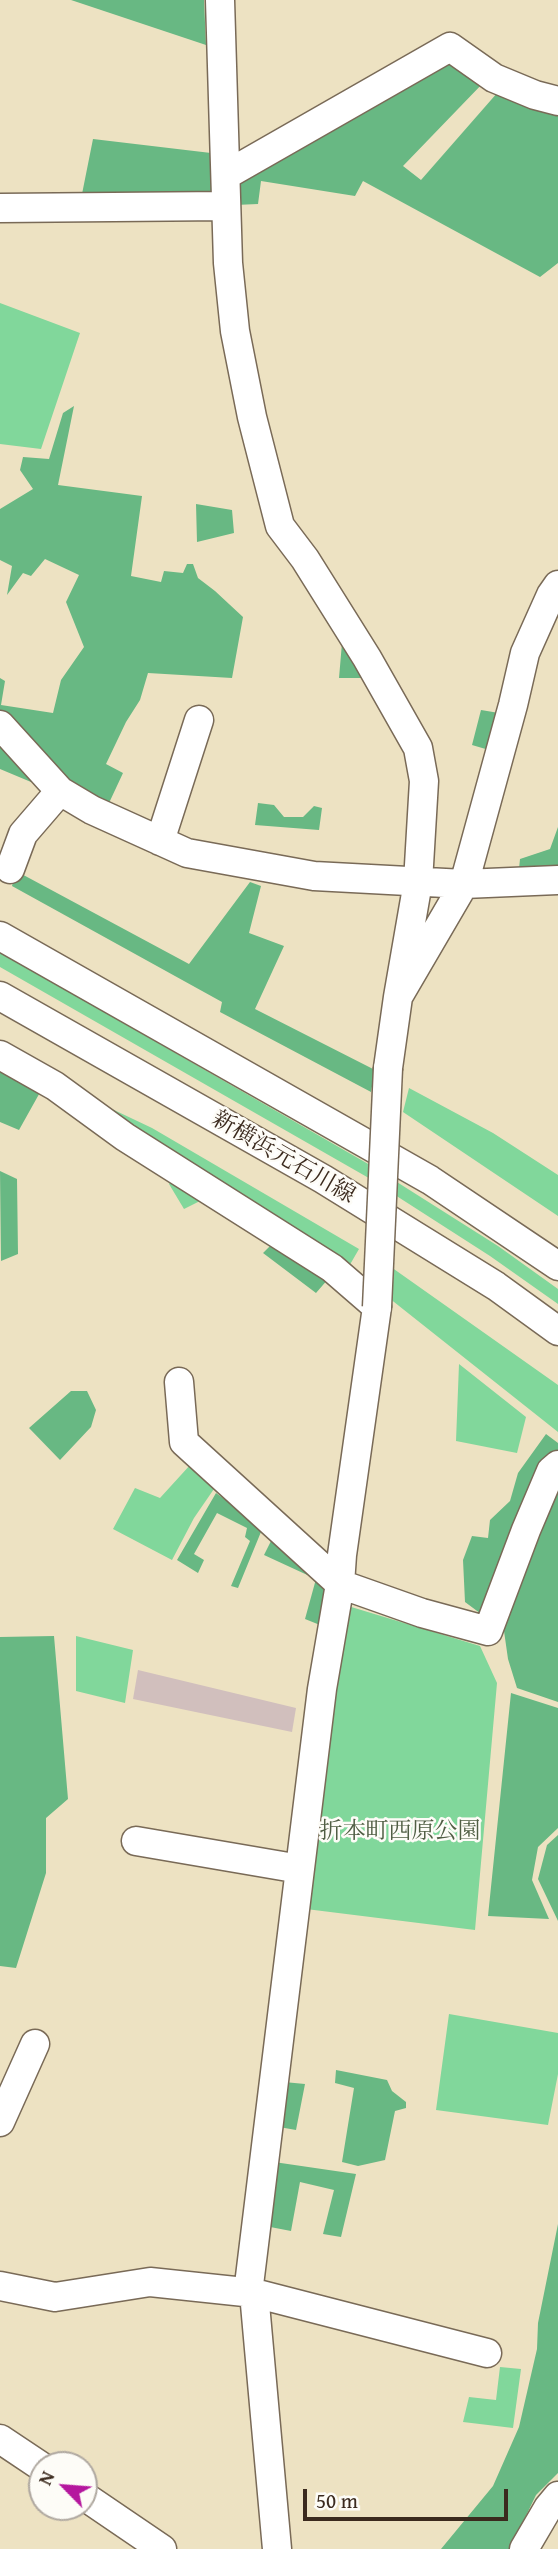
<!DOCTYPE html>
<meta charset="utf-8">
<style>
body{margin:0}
#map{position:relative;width:558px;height:2549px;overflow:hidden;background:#ede2c2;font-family:"Gentium Book Plus",serif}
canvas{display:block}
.north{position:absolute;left:28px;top:2451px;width:70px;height:70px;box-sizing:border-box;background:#fdfcf7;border:2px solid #afa8a0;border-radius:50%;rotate:295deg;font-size:19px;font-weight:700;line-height:28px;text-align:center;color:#3b2a1e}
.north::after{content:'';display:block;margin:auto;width:24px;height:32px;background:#b5179e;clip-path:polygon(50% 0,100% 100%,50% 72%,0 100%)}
.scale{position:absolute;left:303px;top:2489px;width:205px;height:32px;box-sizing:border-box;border:4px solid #3b2a1e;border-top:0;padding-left:9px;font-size:21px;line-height:24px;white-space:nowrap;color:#3b2a1e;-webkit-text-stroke:5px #fdfcf7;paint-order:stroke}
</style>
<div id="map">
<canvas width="558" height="2549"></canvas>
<div class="north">N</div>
<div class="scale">50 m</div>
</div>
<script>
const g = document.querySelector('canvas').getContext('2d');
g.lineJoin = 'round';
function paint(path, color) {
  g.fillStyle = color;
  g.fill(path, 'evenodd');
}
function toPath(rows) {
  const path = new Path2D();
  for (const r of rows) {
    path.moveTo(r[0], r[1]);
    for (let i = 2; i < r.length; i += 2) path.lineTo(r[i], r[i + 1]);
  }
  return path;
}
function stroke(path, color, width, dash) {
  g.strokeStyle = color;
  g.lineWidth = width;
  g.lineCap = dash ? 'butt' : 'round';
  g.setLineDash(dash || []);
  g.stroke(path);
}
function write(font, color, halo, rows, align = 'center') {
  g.font = font + ' "Gentium Book Plus","Noto Serif JP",serif';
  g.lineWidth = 5;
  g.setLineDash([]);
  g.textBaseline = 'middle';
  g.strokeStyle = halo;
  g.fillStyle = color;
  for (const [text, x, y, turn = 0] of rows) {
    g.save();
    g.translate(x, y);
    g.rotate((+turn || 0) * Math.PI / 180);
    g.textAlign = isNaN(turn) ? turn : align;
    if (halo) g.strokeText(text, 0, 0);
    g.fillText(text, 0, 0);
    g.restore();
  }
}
const industrial = toPath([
 [138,1670,296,1708,292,1732,133,1699]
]);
const green = toPath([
 [0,303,80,333,41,449,0,444],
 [0,952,370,1165,498,1246,558,1289,558,1304,490,1256,367,1177,0,967],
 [409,1088,493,1133,558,1175,558,1216,403,1112],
 [95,1101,152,1128,359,1249,348,1268],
 [173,1178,202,1200,184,1209,169,1184],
 [391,1267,558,1385,558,1432,389,1298],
 [459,1364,526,1417,517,1453,456,1441],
 [191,1464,216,1486,194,1518,172,1560,113,1529,135,1488,160,1498],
 [348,1606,480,1646,497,1683,475,1930,306,1909],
 [76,1636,133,1650,125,1703,76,1691],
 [449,2014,558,2033,558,2074,548,2125,436,2110],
 [500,2367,521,2369,513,2428,463,2422,469,2397,496,2400]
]);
const forest = toPath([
 [71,0,204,0,206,45],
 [447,56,485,81,403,166,421,180,498,92,558,109,558,263,540,277,363,181,355,196,261,181,258,204,235,205,233,181],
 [93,139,211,153,215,192,82,194],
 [74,406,58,485,142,496,131,576,161,582,164,571,183,573,187,564,193,564,198,578,215,591,243,617,232,678,148,673,140,700,126,722,106,764,123,773,109,803,64,788,0,715,0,678,5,681,1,705,53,713,61,680,84,647,66,602,79,575,45,559,31,576,23,573,7,595,12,566,0,560,0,509,33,489,20,470,23,457,49,459,63,413],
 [196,504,232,510,234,533,197,542],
 [342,643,364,678,339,678],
 [481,710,499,713,489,750,472,745],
 [0,734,35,776,31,782,0,769],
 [258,803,274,805,284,817,303,817,314,806,322,808,319,830,255,825],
 [558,827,558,867,519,869,520,859,550,849],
 [16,871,189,964,250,882,261,886,249,933,284,946,255,1009,375,1070,371,1092,220,1012,222,1002,12,886],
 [0,1066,43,1087,19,1130,0,1122],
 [0,1171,17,1179,18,1254,1,1261],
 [274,1242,329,1278,316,1293,263,1253],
 [71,1391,87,1391,96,1410,91,1427,60,1460,29,1428],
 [546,1434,558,1443,558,1702,517,1688,508,1659,504,1631,465,1602,463,1560,472,1536,488,1538,490,1520,510,1501,518,1473],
 [216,1493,263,1527,238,1588,231,1586,250,1541,245,1537,247,1528,217,1513,194,1554,204,1560,198,1573,177,1560],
 [273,1537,328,1583,320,1625,305,1619,316,1579,264,1555],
 [54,1636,68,1799,46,1818,46,1873,16,1968,0,1966,0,1637],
 [511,1693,558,1708,558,1828,538,1847,532,1880,549,1919,488,1916],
 [558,1835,558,1921,538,1879,547,1845],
 [336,2070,387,2080,392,2091,406,2102,406,2108,395,2111,385,2160,358,2166,342,2162,354,2088,335,2083],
 [284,2082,305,2084,296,2130,279,2127],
 [274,2162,356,2174,341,2237,323,2234,334,2190,300,2182,291,2231,265,2226],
 [558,2224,558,2473,536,2495,510,2549,441,2549,493,2486,519,2427,537,2349,538,2323]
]);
const minor = toPath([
 [220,0,228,263,235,331,252,417,280,526,305,559,367,658,418,748,424,781,418,882,398,997],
 [226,175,450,47,494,78,535,95,558,101],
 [0,208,226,206],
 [0,725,60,791,92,810,187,853,314,876,464,884,558,880],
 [160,841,199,720],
 [10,869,23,834,60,791],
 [0,936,430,1180,558,1266],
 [0,996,323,1179,496,1286,558,1331],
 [0,1055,55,1086,125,1137,332,1268,377,1307,342,1555,340,1584,322,1689,249,2285,254,2293,277,2549],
 [388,1068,398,997,464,884,513,705,525,653,551,595,558,585],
 [179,1382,184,1442,340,1584,422,1613,488,1631,526,1530,551,1471,558,1465],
 [136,1841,300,1869],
 [0,2122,35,2044],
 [0,2286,55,2297,150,2282,254,2293,487,2353],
 [0,2439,42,2467],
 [84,2496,162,2549],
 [524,2549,548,2508,558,2496]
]);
const minorBridge = toPath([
 [377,1307,388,1068]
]);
const streetNames = [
 ["新横浜元石川線",283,1158,30]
];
const parkNames = [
 ["折本町西原公園",400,1832]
];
paint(industrial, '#d1bfbd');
paint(green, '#81d79b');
paint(forest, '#68b883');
stroke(minor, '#796a57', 31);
stroke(minor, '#fff', 28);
stroke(minorBridge, '#796a57', 31, []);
stroke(minorBridge, '#fff', 28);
write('23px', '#3b2a1e', '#fdfcf7', streetNames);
write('23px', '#505e44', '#fdfcf7', parkNames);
</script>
